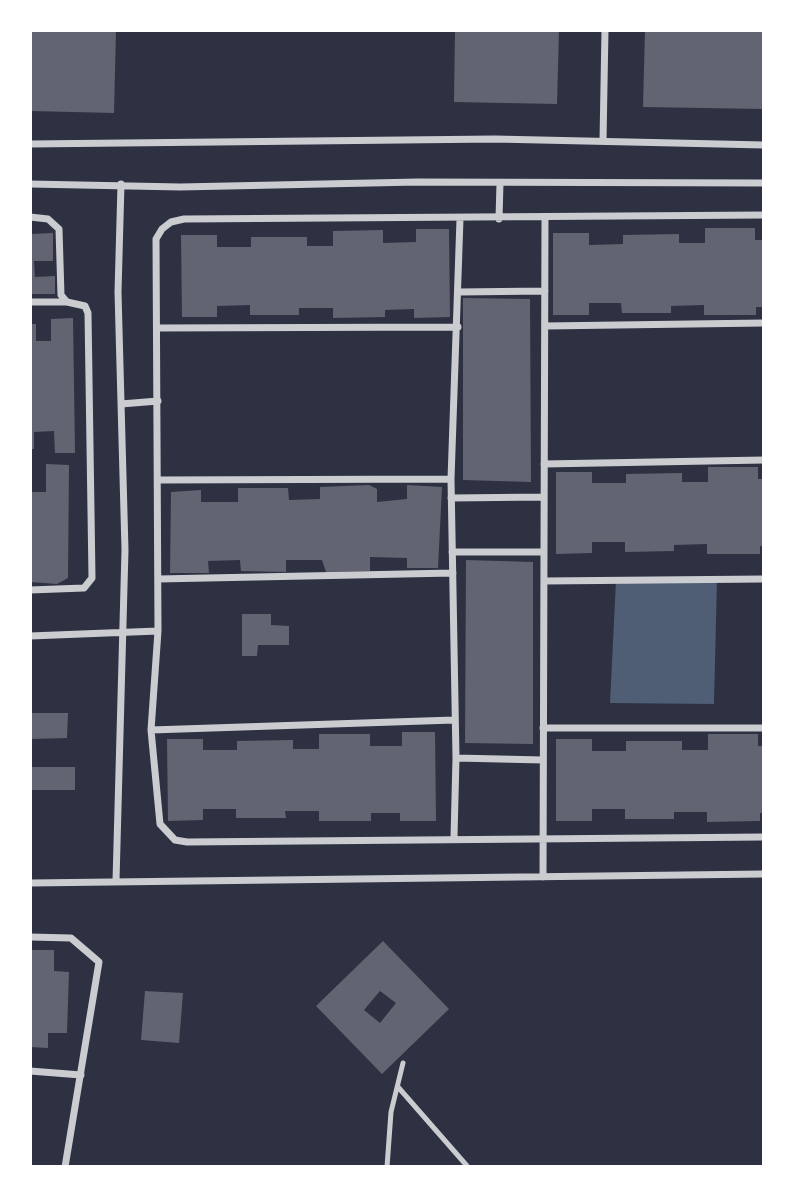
<!DOCTYPE html>
<style>
body{margin:0}
#map{position:relative;width:794px;height:1197px;overflow:hidden;background:#2d3142;font-family:Inter,sans-serif}
canvas{display:block}
.frame{position:absolute;inset:0;border:32px solid #fff;pointer-events:none}
</style>
<div id="map">
<canvas width="794" height="1197"></canvas>
<div class="frame"></div>
</div>
<script>
const g = document.querySelector('canvas').getContext('2d');
g.lineJoin = 'round';
function paint(path, color) {
  g.fillStyle = color;
  g.fill(path, 'evenodd');
}
function toPath(rows) {
  const path = new Path2D();
  for (const r of rows) {
    path.moveTo(r[0], r[1]);
    for (let i = 2; i < r.length; i += 2) path.lineTo(r[i], r[i + 1]);
  }
  return path;
}
function stroke(path, color, width, dash) {
  g.strokeStyle = color;
  g.lineWidth = width;
  g.lineCap = dash ? 'butt' : 'round';
  g.setLineDash(dash || []);
  g.stroke(path);
}
const water = toPath([
 [717,579,714,704,610,703,616,580]
]);
const building = toPath([
 [30,30,116,30,114,113,30,111],
 [455,30,559,30,557,104,454,102],
 [645,30,764,30,764,109,643,107],
 [705,228,755,228,755,240,764,240,764,307,756,307,756,315,704,315,704,305,671,306,671,313,622,313,621,303,589,303,589,315,553,315,553,233,589,233,589,245,623,244,623,235,679,234,679,243,705,243],
 [416,229,449,229,450,317,414,318,414,309,385,310,385,317,333,318,333,308,299,308,299,315,250,315,250,305,217,306,217,317,182,317,181,235,217,235,217,247,251,247,251,237,307,237,307,246,333,246,333,231,383,230,383,243,416,242],
 [53,233,53,261,34,261,35,277,55,276,55,294,30,294,30,234],
 [463,298,530,299,531,482,463,480],
 [73,318,75,453,55,453,54,431,34,432,34,449,30,449,30,324,36,324,36,341,51,341,51,319],
 [46,464,69,465,68,578,57,584,30,582,30,492,46,492],
 [708,467,758,467,758,479,764,479,764,546,760,546,760,554,707,554,707,544,674,545,674,551,625,552,625,542,592,542,592,553,556,554,556,472,592,472,592,483,626,483,626,474,682,473,682,482,708,482],
 [369,485,377,489,377,502,407,499,407,485,442,487,438,568,407,568,407,558,370,557,370,571,326,572,322,560,286,560,286,572,241,571,240,560,208,561,209,573,170,573,171,492,201,490,201,502,238,502,238,488,288,488,289,500,320,499,320,487],
 [466,560,533,562,533,744,465,743],
 [242,614,271,614,271,625,289,626,289,645,258,645,257,656,242,656],
 [30,713,68,713,67,738,30,739],
 [402,732,435,732,436,821,400,821,400,813,371,813,371,821,319,821,319,811,285,811,286,818,236,818,236,809,203,809,203,820,168,821,167,739,203,739,203,750,237,750,237,741,293,740,293,749,319,749,319,734,370,734,370,746,402,746],
 [708,734,758,734,758,746,764,746,764,813,760,813,760,821,707,822,707,812,674,812,674,819,625,819,625,809,592,809,592,821,556,821,556,739,592,739,592,751,626,751,626,741,682,741,682,750,708,750],
 [30,767,75,767,75,790,30,790],
 [383,941,449,1009,382,1074,316,1006],
 [380,991,396,1003,380,1023,364,1010],
 [30,950,54,950,54,971,69,972,67,1033,48,1033,48,1048,30,1047],
 [145,991,183,993,179,1043,141,1040]
]);
const service = toPath([
 [398,1087,468,1167],
 [387,1167,391,1112,403,1063]
]);
const minor = toPath([
 [603,141,605,30],
 [30,144,495,139,764,145],
 [30,184,180,187,418,182,764,183],
 [764,215,184,219,171,222,162,229,156,239,158,631,151,730,160,824,175,840,187,842,764,837],
 [30,217,48,219,59,229,61,295,67,302,85,306,88,313,92,578,84,588,30,590],
 [499,219,500,183],
 [459,292,545,291],
 [30,302,67,302],
 [545,326,764,323],
 [157,328,458,327],
 [121,404,158,401],
 [544,464,764,460],
 [451,479,456,758,454,837],
 [158,480,451,479,460,219],
 [451,498,544,497],
 [452,552,544,552],
 [158,579,453,573],
 [544,581,764,579],
 [30,636,158,631],
 [543,728,764,728],
 [151,730,454,720],
 [456,758,543,760],
 [543,877,545,218],
 [116,881,125,550,118,292,121,184],
 [30,883,764,874],
 [30,937,71,938,99,962,65,1167],
 [30,1071,81,1075]
]);
paint(water, '#4f5d75');
paint(building, '#626471');
stroke(service, '#caccd0', 5);
stroke(minor, '#caccd0', 7);
</script>
